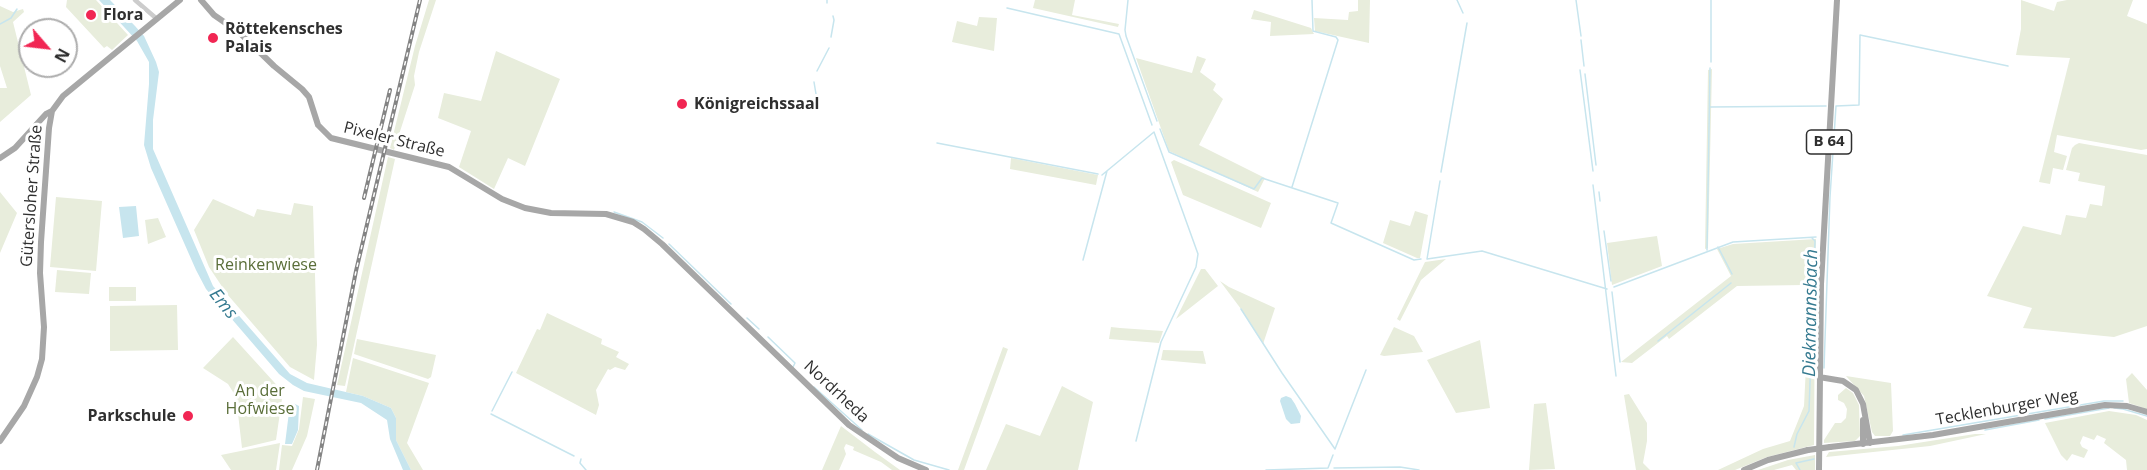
<!DOCTYPE html>
<meta charset="utf-8">
<style>
body{margin:0}
#map{position:relative;width:2147px;height:470px;overflow:hidden;background:#fff;font-family:"Open Sans",sans-serif}
canvas{display:block}
.north{position:absolute;left:18px;top:18px;width:60px;height:60px;box-sizing:border-box;background:#fff;border:2px solid #acacac;border-radius:50%;rotate:118deg;font-size:16px;font-weight:700;line-height:24px;text-align:center;color:#2f2f2f}
.north::after{content:'';display:block;margin:auto;width:21px;height:27px;background:#f12653;clip-path:polygon(50% 0,100% 100%,50% 72%,0 100%)}
</style>
<div id="map">
<canvas width="2147" height="470"></canvas>
<div class="north">N</div>
</div>
<script>
const g = document.querySelector('canvas').getContext('2d');
g.lineJoin = 'round';
function paint(path, color) {
  g.fillStyle = color;
  g.fill(path, 'evenodd');
}
function toPath(rows) {
  const path = new Path2D();
  for (const r of rows) {
    path.moveTo(r[0], r[1]);
    for (let i = 2; i < r.length; i += 2) path.lineTo(r[i], r[i + 1]);
  }
  return path;
}
function stroke(path, color, width, dash) {
  g.strokeStyle = color;
  g.lineWidth = width;
  g.lineCap = dash ? 'butt' : 'round';
  g.setLineDash(dash || []);
  g.stroke(path);
}
function write(font, color, halo, rows, align = 'center') {
  g.font = font + ' "Open Sans",sans-serif';
  g.lineWidth = 6;
  g.setLineDash([]);
  g.textBaseline = 'middle';
  g.strokeStyle = halo;
  g.fillStyle = color;
  for (const [text, x, y, turn = 0] of rows) {
    g.save();
    g.translate(x, y);
    g.rotate((+turn || 0) * Math.PI / 180);
    g.textAlign = isNaN(turn) ? turn : align;
    if (halo) g.strokeText(text, 0, 0);
    g.fillText(text, 0, 0);
    g.restore();
  }
}
const green = toPath([
 [67,0,96,0,128,35,112,50,107,46,104,48,66,7],
 [429,0,436,0,419,52,414,76,415,85,394,150,390,148,415,46],
 [1035,0,1075,0,1072,15,1119,24,1118,27,1033,8],
 [1358,0,1370,0,1369,43,1315,31,1314,18,1348,20,1349,12,1358,11],
 [2021,0,2054,11,2057,2,2067,0,2133,0,2127,16,2147,24,2147,149,2141,150,2057,135,2054,152,2067,156,2063,170,2053,168,2050,184,2039,182,2070,58,2016,55,2021,29],
 [0,6,13,12,23,9,24,12,13,22,31,95,0,122,0,88,7,88,0,66],
 [1254,10,1311,28,1314,34,1270,36,1271,22,1251,19],
 [979,17,997,18,994,51,952,42,957,21,977,26],
 [496,51,560,79,525,166,508,158,494,189,459,167,471,131,438,118,444,93,481,101],
 [1197,56,1206,59,1200,72,1216,84,1213,90,1223,99,1199,145,1265,178,1258,192,1169,151,1136,58,1192,73],
 [1712,69,1708,248,1705,249,1708,70],
 [2079,143,2147,155,2147,326,2114,337,2023,328,2032,308,1987,296,2023,226,2061,235,2066,215,2086,218,2090,204,2102,206,2105,186,2078,181,2080,173,2066,170,2072,148,2075,145],
 [388,157,395,159,345,386,337,385],
 [1011,158,1098,175,1096,185,1010,169],
 [1174,160,1271,203,1261,228,1183,195,1171,162],
 [0,192,17,213,0,253],
 [56,197,102,201,96,271,50,267],
 [213,199,254,217,257,209,291,215,294,203,313,206,317,345,314,380,290,367,227,294,209,267,194,230],
 [1415,211,1428,215,1420,258,1417,258,1383,243,1390,220,1410,226],
 [158,218,166,237,148,244,145,220],
 [1657,236,1662,266,1612,285,1607,243],
 [1816,239,1815,277,1805,285,1737,286,1669,339,1667,336,1632,363,1621,362,1731,276,1717,249,1733,244],
 [1446,259,1421,280,1400,321,1397,319,1425,262],
 [1201,269,1205,269,1218,286,1176,319],
 [57,270,91,273,89,294,55,292],
 [1220,281,1229,287,1275,308,1263,344,1241,309],
 [1815,284,1814,445,1767,457,1735,470,1718,470,1763,449,1790,441,1804,406,1810,287],
 [109,287,136,287,136,301,109,301],
 [177,305,178,350,110,351,110,306],
 [547,313,602,339,601,344,619,352,616,357,629,364,625,370,615,367,610,370,608,369,596,390,599,405,596,415,516,373,537,329,540,330],
 [1111,327,1120,328,1163,331,1159,343,1109,339],
 [1394,327,1414,336,1423,352,1384,356,1380,355],
 [233,337,283,392,276,440,242,448,237,405,233,392,228,384,203,368],
 [357,339,436,355,431,377,428,379,354,354],
 [1480,340,1490,408,1456,413,1427,360],
 [1003,347,1008,349,964,470,958,470],
 [1163,350,1203,351,1206,364,1161,360],
 [353,358,429,383,407,443,423,470,411,470,396,440,396,418,391,408,363,396,346,392],
 [2132,373,2147,390,2147,409,2129,403,2126,379],
 [1846,376,1891,383,1893,431,1890,436,1875,436,1872,432,1864,396],
 [1062,386,1093,402,1078,470,986,470,1006,424,1040,436],
 [1846,388,1853,393,1859,405,1860,436,1855,441,1824,443,1824,440,1835,423,1841,423,1846,418,1847,409,1844,403,1838,400,1838,395],
 [1629,394,1647,423,1647,441,1643,463,1650,470,1636,470,1624,395],
 [303,397,315,399,307,436,292,470,279,470,282,445,292,446,299,429],
 [1546,403,1555,469,1529,470,1534,404],
 [2109,411,2136,415,2147,420,2147,470,2127,470,2126,460,2104,443,2106,439,2097,435,2094,440,2083,436,2080,443,2082,447,2088,450,2084,458,2072,454,2067,461,2061,455,2045,423],
 [841,426,875,452,900,470,892,470,881,462,853,450,854,447,846,444,844,448,846,454,839,470,822,470],
 [1975,434,1986,434,1930,446,1826,457,1829,452,1898,446],
 [280,443,276,470,231,470,221,455],
 [1815,455,1815,470,1796,470,1792,465,1774,470,1758,470,1788,460]
]);
const water = toPath([
 [99,0,110,0,135,26,144,36,156,62,159,72,153,120,153,149,213,286,290,374,307,383,363,396,391,408,396,418,396,440,411,470,403,470,390,439,387,420,361,403,304,391,293,385,279,374,206,289,196,270,151,168,144,145,149,84,149,62,137,41],
 [136,206,139,236,123,238,119,207],
 [1286,396,1291,398,1295,404,1301,416,1300,423,1291,424,1286,419,1280,401,1281,398],
 [293,403,299,406,298,430,292,444,285,444,290,404]
]);
const stream = toPath([
 [1128,0,1125,30,1126,36,1157,121],
 [1457,0,1463,13],
 [1576,0,1581,36],
 [827,3,827,0],
 [1007,8,1119,34,1152,125],
 [0,24,11,18,17,9],
 [831,37,834,20,833,16],
 [1581,40,1584,66],
 [1711,62,1711,0],
 [1580,70,1593,171],
 [817,71,829,48],
 [1585,74,1596,165],
 [809,106,816,94,814,82],
 [1836,106,1859,105,1860,35,2008,66],
 [1710,107,1826,106],
 [1160,129,1169,152,1254,189,1262,178,1338,203,1331,223,1414,260,1421,259],
 [937,143,1098,174],
 [1441,172,1467,23],
 [1102,175,1154,132,1198,254,1196,267,1161,342,1136,441],
 [1440,181,1427,259,1482,251,1607,289],
 [1593,185,1616,376],
 [1292,187,1338,40,1336,37,1313,31,1312,0],
 [1599,192,1600,201],
 [614,212,642,222,663,238],
 [1604,231,1611,281],
 [669,244,731,304],
 [1718,247,1732,274],
 [1707,250,1710,68],
 [1083,260,1107,171],
 [1614,287,1733,242,1816,237],
 [1612,292,1620,362],
 [1241,309,1282,373,1335,449],
 [747,318,759,329],
 [768,337,795,363,793,367],
 [1658,341,1731,283],
 [1824,368,1830,197,1836,106],
 [814,387,862,430],
 [2114,408,2123,409,2147,416],
 [492,411,512,372],
 [491,414,574,456],
 [2045,419,2109,408],
 [1985,430,2039,420],
 [868,434,914,460,949,470],
 [1903,435,2104,401,2123,401],
 [1794,447,1797,434,1809,411,1815,241,1812,238],
 [1335,449,1366,370],
 [581,459,580,463,586,470],
 [1796,463,1814,459],
 [1796,463,1800,470],
 [1334,468,1400,467,1419,470],
 [1266,470,1328,468,1333,455]
]);
const minor = toPath([
 [135,0,157,19]
]);
const major = toPath([
 [201,0,214,15,240,33,274,66,302,89,309,97,318,125,331,138,449,167,502,199,525,208,551,213,606,214,633,222,644,229,662,244,849,425,898,458,926,470],
 [0,158,15,148,46,114,52,111],
 [1819,377,1843,381,1856,390,1863,404,1870,443],
 [1863,420,1863,444],
 [0,441,24,406,37,377,42,359,44,327,40,273,41,242,49,128,52,111,63,96,180,0],
 [1830,447,1933,435,2105,405,2127,406,2147,412],
 [1744,470,1768,460,1808,450],
 [1819,470,1821,284,1837,0]
]);
const rail = toPath([
 [364,198,390,90],
 [317,470,356,271,420,0]
]);
const majorBridge = toPath([
 [1808,450,1830,447]
]);
const markers = [
 [91,15,6,"#f12653"],
 [213,38,6,"#f12653"],
 [682,104,6,"#f12653"],
 [188,416,6,"#f12653"]
];
const shields = [
 [1829,142,45]
];
const shieldNames = [
 ["B 64",1829,142]
];
const poiNames = [
 ["Flora",103,15],
 ["Röttekensches",225,29],
 ["Palais",225,47],
 ["Königreichssaal",694,104],
 ["Parkschule",176,416,"right"]
];
const streetNames = [
 ["Pixeler Straße",394,140,14],
 ["Gütersloher Straße",32,196,-86],
 ["Nordrheda",836,392,43],
 ["Tecklenburger Weg",2007,408,-10]
];
const parkNames = [
 ["Reinkenwiese",266,265],
 ["An der",260,391],
 ["Hofwiese",260,409]
];
const waterNames = [
 ["Ems",223,304,51],
 ["Diekmannsbach",1811,313,-89]
];
paint(green, '#e8eddc');
paint(water, '#c7e5ee');
stroke(stream, '#c7e5ee', 1.5);
stroke(minor, '#ccc', 4.5);
stroke(major, '#a7a7a7', 6);
stroke(rail, '#848484', 4);
stroke(rail, '#fff', 1.5, [4.5]);
stroke(majorBridge, '#a7a7a7', 6);
for (const [x, y, r, color] of markers) {
  const dot = new Path2D();
  dot.arc(x, y, r, 0, 2 * Math.PI);
  g.fillStyle = color;
  g.fill(dot);
  stroke(dot, '#fff', 2);
}
for (const [x, y, w] of shields) {
  const box = new Path2D();
  box.roundRect(x - w / 2, y - 12, w, 24, 4.5);
  g.fillStyle = '#fff';
  g.fill(box);
  stroke(box, '#2f2f2f', 1.5);
}
write('bold 15px', '#2f2f2f', null, shieldNames);
write('bold 16px', '#2f2f2f', '#fff', poiNames, 'left');
write('16px', '#2f2f2f', '#fff', streetNames);
write('16px', '#5a6e39', '#fff', parkNames);
write('italic 18px', '#357a90', '#fff', waterNames);
</script>
